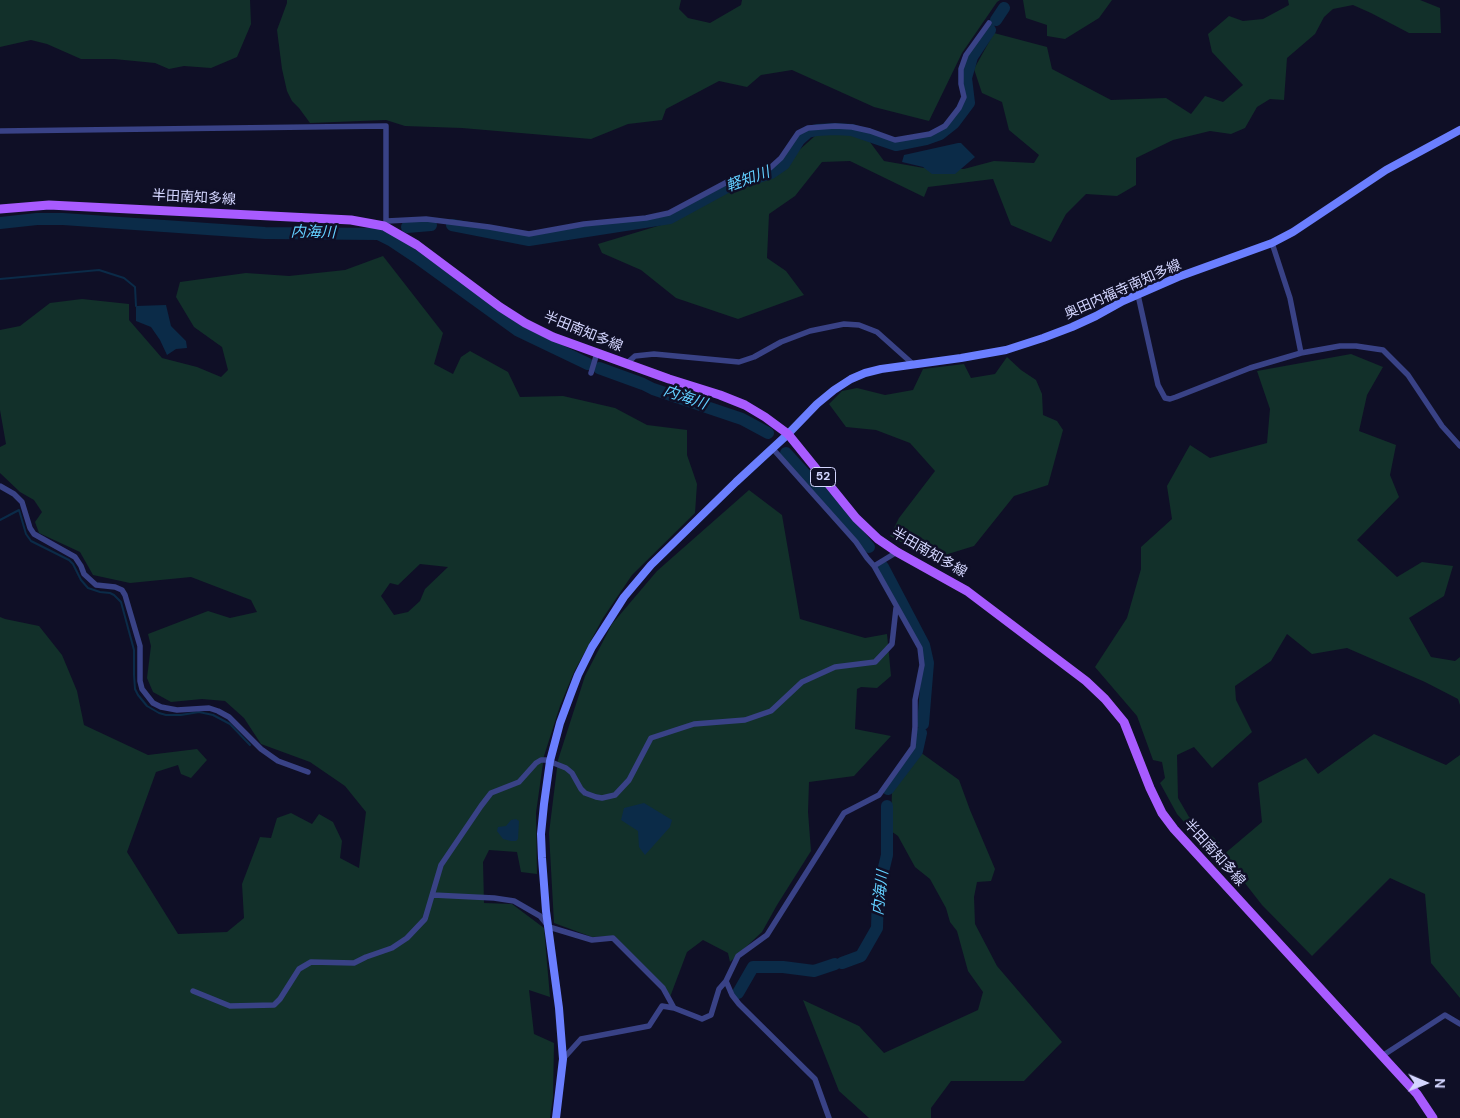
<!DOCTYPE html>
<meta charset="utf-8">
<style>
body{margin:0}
#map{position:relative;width:1460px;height:1118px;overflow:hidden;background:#0f0f26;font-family:"DM Sans",sans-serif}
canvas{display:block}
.north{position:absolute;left:1400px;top:1058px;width:50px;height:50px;-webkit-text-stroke:4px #0f0f26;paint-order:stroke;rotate:91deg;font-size:14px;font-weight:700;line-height:20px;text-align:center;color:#d4d6ff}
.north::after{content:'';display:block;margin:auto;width:18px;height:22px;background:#d4d6ff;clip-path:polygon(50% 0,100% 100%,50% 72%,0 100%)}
</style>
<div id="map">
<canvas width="1460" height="1118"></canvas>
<div class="north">N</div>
</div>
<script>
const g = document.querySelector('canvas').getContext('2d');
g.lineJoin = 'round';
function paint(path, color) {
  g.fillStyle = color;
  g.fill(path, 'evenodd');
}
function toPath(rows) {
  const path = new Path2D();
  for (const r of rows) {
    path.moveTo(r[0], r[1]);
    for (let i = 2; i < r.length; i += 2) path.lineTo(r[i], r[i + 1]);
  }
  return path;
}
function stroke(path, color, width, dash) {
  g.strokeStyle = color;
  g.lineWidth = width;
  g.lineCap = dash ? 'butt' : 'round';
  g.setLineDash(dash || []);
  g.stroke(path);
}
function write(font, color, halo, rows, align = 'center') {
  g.font = font + ' "DM Sans","Noto Sans JP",sans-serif';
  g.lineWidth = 5;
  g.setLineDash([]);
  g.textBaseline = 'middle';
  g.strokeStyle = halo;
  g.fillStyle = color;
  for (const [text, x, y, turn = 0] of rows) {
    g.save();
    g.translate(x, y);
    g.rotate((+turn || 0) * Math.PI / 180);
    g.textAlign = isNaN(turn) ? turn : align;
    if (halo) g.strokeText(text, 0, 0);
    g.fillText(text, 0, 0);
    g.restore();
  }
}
const green = toPath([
 [0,0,250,0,251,24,237,57,211,68,184,66,169,69,155,63,114,59,81,59,47,44,31,40,0,47],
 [287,0,681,0,679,9,688,18,710,23,741,5,742,0,1000,0,997,2,962,53,929,121,874,107,792,70,761,75,747,87,719,81,666,109,662,120,628,124,591,139,462,128,405,126,386,120,310,123,299,108,292,101,287,91,282,69,277,30,287,3],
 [1023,0,1112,0,1099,18,1065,39,1047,36,1047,25,1026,18],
 [1288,0,1420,0,1440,8,1441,33,1409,33,1371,13,1353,5,1333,9,1324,17,1315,34,1287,58,1284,100,1270,99,1257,107,1245,128,1231,134,1210,131,1173,140,1136,158,1136,185,1117,196,1086,194,1066,214,1051,242,1011,225,993,179,928,187,924,197,850,161,822,162,795,196,769,214,767,258,786,271,804,295,738,319,676,298,641,270,602,253,598,244,671,222,721,195,773,177,786,167,797,152,816,135,841,133,867,138,884,161,924,168,964,169,994,161,1034,163,1039,155,1009,130,1002,102,982,93,974,69,994,33,1047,47,1052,69,1111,100,1166,98,1191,114,1205,96,1223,102,1243,85,1212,52,1208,34,1229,16,1243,21,1263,19,1289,5],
 [383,256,443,333,434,364,453,374,461,357,470,351,508,372,520,397,563,396,615,408,647,425,687,430,687,455,697,484,695,513,632,575,603,618,574,672,560,706,544,756,536,813,537,874,521,872,517,852,489,850,483,862,484,903,512,904,544,928,550,997,529,990,534,1034,554,1043,553,1097,550,1118,0,1118,0,617,5,619,39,626,62,655,77,691,84,725,148,755,197,749,207,760,191,778,181,774,178,765,156,772,127,852,178,934,227,932,244,918,242,884,260,837,271,838,277,818,291,813,312,824,319,814,333,822,342,841,340,858,359,868,366,812,345,786,310,762,261,744,244,718,225,701,202,699,171,702,153,692,147,678,151,646,148,634,208,611,230,618,257,612,251,600,191,577,130,583,93,575,80,552,39,533,35,522,42,512,34,500,20,492,0,473,0,447,6,444,0,410,0,330,20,326,50,303,82,299,129,304,129,320,162,358,197,367,221,377,228,370,222,347,194,327,176,297,180,282,246,273,289,276,345,270],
 [420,564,448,567,425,589,420,601,408,612,394,615,381,596,390,583,398,585],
 [1351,354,1383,367,1367,395,1359,431,1396,445,1390,475,1399,497,1357,540,1397,577,1422,562,1453,566,1444,596,1409,618,1431,657,1455,661,1460,657,1460,705,1458,699,1425,682,1347,648,1312,654,1287,634,1271,661,1235,686,1236,700,1252,732,1212,768,1194,747,1177,755,1178,798,1189,817,1220,843,1204,845,1177,814,1160,783,1165,778,1162,762,1153,760,1137,716,1095,667,1127,618,1141,569,1141,547,1172,519,1167,486,1190,445,1210,458,1267,443,1270,409,1257,371],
 [1007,357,1021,370,1036,380,1042,394,1043,415,1057,421,1063,430,1048,485,1014,496,974,546,948,554,942,565,890,536,899,518,935,471,910,443,876,430,846,427,829,404,842,391,857,388,885,395,913,390,923,369,964,364,971,378,995,374],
 [749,490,782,515,800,619,865,638,887,634,891,676,877,688,861,687,857,689,855,729,891,736,854,776,809,782,808,812,811,851,777,905,762,932,730,962,728,953,703,940,687,952,670,997,615,936,592,937,554,923,549,833,558,760,585,676,612,624,657,571],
 [1374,734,1446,765,1460,755,1460,998,1431,963,1425,894,1390,878,1312,956,1262,905,1223,855,1262,822,1258,783,1306,758,1318,774],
 [920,752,959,780,970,810,995,869,991,881,977,882,974,897,975,924,997,966,1062,1042,1024,1081,951,1081,931,1108,931,1118,869,1118,839,1091,803,1000,859,1026,884,1053,978,1010,983,992,968,971,957,931,950,922,946,908,930,879,915,867,898,836,891,831,892,789]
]);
const water = toPath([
 [958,143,961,143,975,157,955,174,932,174,923,167,902,162,904,155],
 [166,305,171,326,186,341,187,348,176,349,167,355,160,340,151,327,136,321,136,306],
 [644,803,672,820,670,827,645,855,639,847,638,831,621,820,624,808],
 [516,819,519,821,518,839,516,841,511,841,503,839,497,831,498,827,506,826,511,820]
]);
const stream = toPath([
 [0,279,99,270,124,278,135,287,136,306],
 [0,520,19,510,26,534,31,541,69,560,73,564,81,580,88,588,100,592,110,593,114,595,121,602,134,650,134,675,135,689,138,695,147,706,159,713,166,715,181,715,199,712,213,715,230,724,250,745]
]);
const river = toPath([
 [996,20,1004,8],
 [0,223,37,219,63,219,265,233,378,234,392,241,416,257,517,330,588,364],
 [452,225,529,240,670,218,727,187,771,173,784,164,799,140,808,132,817,130,835,129,852,130,896,145,926,139,940,134,954,123,969,103,966,78,972,57,990,30],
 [407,227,431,225],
 [599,368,643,384,653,389,742,419,768,433],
 [786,453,837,509,869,547],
 [883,567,924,645,928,663,923,724],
 [888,789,917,751,921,733],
 [842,963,861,956,877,928,878,892,887,855,887,806],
 [738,993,753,967,783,967,814,971,835,964]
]);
const street = toPath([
 [0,131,386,126,386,222],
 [387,221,426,219,489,227,529,234,584,224,646,218,669,213,729,181,770,168,781,158,798,133,808,128,835,126,852,127,870,131,895,140,930,134,945,126,959,108,964,97,961,84,961,69,966,55,989,23],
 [1272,243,1290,298,1301,353],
 [1138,295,1158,385,1165,398,1170,399,1176,397,1250,368,1301,353,1340,346,1356,346,1383,350,1408,375,1442,426,1460,446],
 [626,364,635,356,654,354,739,362,754,357,781,342,810,331,844,324,859,325,877,332,914,365],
 [591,373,597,353],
 [0,486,14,494,22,502,30,528,34,534,75,557,81,566,84,574,96,585,115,587,122,590,125,595,140,646,140,681,142,689,153,703,161,707,177,710,209,708,218,711,229,717,261,749,278,761,308,772],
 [874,566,897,552],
 [433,895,494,898,514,901,540,916,549,927,592,940,613,938,663,988,674,1008,702,1019,711,1015,719,989,726,981,738,956,767,935,844,813,879,795,913,747,915,727,915,700,922,665,920,648,874,566,867,558,856,542,773,449],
 [726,981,732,995,739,1004,815,1079,829,1118],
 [193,991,230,1006,274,1005,280,999,299,969,311,962,354,963,366,957,392,948,407,938,425,919,441,865,481,806,491,793,519,782,536,763,541,760,546,760,566,768,572,773,581,789,585,793,596,797,602,798,615,795,629,780,651,738,694,724,745,720,771,711,802,682,835,667,875,662,892,644,896,608],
 [1382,1056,1445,1015,1460,1024],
 [563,1059,581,1039,649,1026,662,1006,674,1008]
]);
const secondary = toPath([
 [556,1118,563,1059,559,1008,546,911,542,858,541,834,544,804,550,761,560,723,570,696,578,675,592,647,624,597,651,565,736,482,788,434,817,404,834,390,851,379,865,373,881,369,961,358,1006,350,1043,338,1072,327,1096,316,1123,301,1178,277,1272,243,1293,232,1386,170,1460,130]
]);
const primary = toPath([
 [0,209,49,205,351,220,384,226,417,245,500,307,525,323,553,337,669,379,720,395,745,405,765,417,788,434,856,518,878,539,897,552,967,591,1086,681,1105,699,1124,722,1150,788,1162,813,1174,829,1417,1094,1433,1118]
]);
const shields = [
 [823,477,25]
];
const shieldNames = [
 ["52",823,477]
];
const streetNames = [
 ["半田南知多線",194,198,3],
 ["奥田内福寺南知多線",1123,290,-24],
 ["半田南知多線",583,332,22],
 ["半田南知多線",929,553,30],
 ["半田南知多線",1214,853,48]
];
const waterNames = [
 ["軽知川",748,180,-20],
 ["内海川",313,233,1],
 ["内海川",685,398,19],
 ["内海川",881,893,-83]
];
paint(green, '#12302a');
paint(water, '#0b2b48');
stroke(stream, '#0b2b48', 2);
stroke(river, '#0b2b48', 12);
stroke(street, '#394286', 5.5);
stroke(secondary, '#6b7fff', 8);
stroke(primary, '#a85bff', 9);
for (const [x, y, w] of shields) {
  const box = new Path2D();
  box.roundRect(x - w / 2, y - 9.5, w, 19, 4);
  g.fillStyle = '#0f0f26';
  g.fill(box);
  stroke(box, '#d4d6ff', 1);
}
write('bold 12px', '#d4d6ff', null, shieldNames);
write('14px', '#d4d6ff', '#0f0f26', streetNames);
write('italic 15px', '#62cfff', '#0f0f26', waterNames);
</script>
